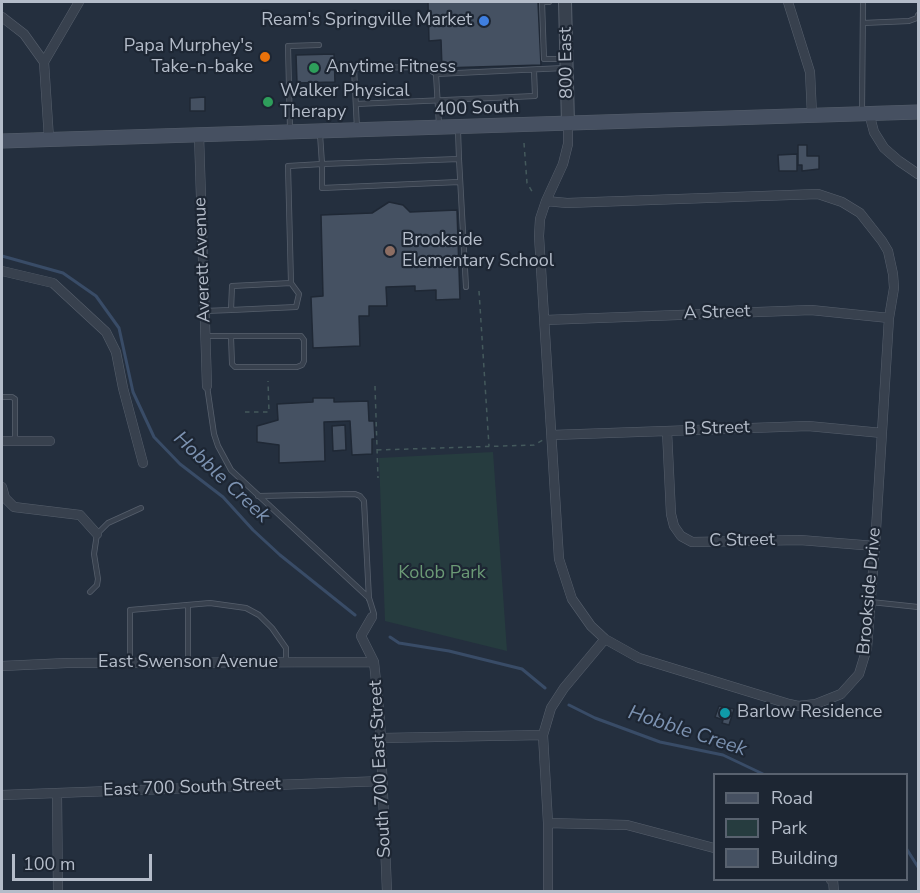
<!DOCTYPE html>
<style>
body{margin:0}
#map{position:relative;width:920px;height:893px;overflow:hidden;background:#242f3e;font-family:"Nunito Sans",sans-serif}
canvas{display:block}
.frame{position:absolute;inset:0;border:3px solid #b4bcc9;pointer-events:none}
.legend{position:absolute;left:713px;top:773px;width:195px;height:108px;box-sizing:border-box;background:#1d2633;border:2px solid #59626f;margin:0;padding:8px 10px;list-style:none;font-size:18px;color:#b4bcc9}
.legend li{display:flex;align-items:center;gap:12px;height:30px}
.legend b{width:30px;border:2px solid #59626f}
.scale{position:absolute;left:12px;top:854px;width:140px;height:27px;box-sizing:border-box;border:3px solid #b4bcc9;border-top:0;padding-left:8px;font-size:18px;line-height:21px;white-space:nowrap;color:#b4bcc9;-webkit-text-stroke:4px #1d2633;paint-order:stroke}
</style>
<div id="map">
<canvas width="920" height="893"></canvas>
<div class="frame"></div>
<ul class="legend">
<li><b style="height:8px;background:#465061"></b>Road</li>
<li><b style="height:16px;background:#263c3f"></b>Park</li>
<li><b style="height:16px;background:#455162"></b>Building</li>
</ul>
<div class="scale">100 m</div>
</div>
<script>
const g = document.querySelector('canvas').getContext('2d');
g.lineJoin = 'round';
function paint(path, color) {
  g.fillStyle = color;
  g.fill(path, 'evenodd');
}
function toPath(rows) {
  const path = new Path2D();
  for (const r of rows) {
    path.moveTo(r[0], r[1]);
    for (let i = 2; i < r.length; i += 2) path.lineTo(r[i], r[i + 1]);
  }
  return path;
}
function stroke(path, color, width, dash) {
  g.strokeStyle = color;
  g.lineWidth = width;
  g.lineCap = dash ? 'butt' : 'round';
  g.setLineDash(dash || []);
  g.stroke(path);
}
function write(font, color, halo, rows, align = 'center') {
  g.font = font + ' "Nunito Sans",sans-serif';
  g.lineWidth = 4.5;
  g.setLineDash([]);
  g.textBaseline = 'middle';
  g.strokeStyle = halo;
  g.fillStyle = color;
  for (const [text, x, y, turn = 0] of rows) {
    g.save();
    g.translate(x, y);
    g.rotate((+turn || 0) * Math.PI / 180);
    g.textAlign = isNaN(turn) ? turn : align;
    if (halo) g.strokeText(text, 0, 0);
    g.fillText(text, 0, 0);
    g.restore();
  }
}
const green = toPath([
 [493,452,507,651,385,621,379,458]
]);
const stream = toPath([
 [2,256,63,273,96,296,119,328,133,392,154,437,180,464,223,497,253,530,280,555,355,615],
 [390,637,399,643,449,651,522,669,545,688],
 [569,705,595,718,660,742,723,755,763,774],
 [906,848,918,867]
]);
const building = toPath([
 [428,2,538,2,541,65,442,68,441,40,429,41,428,2],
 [334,54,335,82,297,83,296,55,334,54],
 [205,97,205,111,190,111,190,98,205,97],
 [798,145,807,145,807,156,819,156,819,169,802,171,802,165,798,165,798,145],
 [797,154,797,171,779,171,778,155,797,154],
 [389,202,403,205,410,212,457,210,460,299,436,300,436,290,415,291,415,286,386,287,387,306,369,306,369,316,359,316,360,346,313,348,311,297,323,296,321,215,372,213,389,202],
 [313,398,334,398,334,402,368,401,369,421,374,421,375,439,372,439,372,454,352,455,350,421,324,422,325,461,279,463,279,445,257,442,257,426,278,420,277,404,313,402,313,398],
 [345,425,346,450,333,451,332,426,345,425],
 [719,706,734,709,729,725,722,723,723,720,715,717,719,706]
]);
const path = toPath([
 [524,143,527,183,533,193],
 [479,291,489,446],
 [375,386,378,478],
 [245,412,269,412,268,381],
 [377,450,534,445,543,440]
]);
const service = toPath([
 [549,2,542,2,544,59,564,59],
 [863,23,909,21,917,18,918,15],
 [436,74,439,125],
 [356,104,535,96,534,70],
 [862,111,863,2],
 [290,129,288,46,319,45],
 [357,129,354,68,426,67,436,74,564,68],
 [458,130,459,159,322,164,322,188,459,182],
 [459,159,466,287],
 [291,283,288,166,322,164,320,134],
 [204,311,231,310,296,307,299,294,291,283,232,286,231,310],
 [206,336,301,336,304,340,304,361,302,365,297,367,235,367,232,364,231,337],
 [207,386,214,434,218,446,231,470,369,598,374,614,372,617],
 [2,397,12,397,15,399,15,441],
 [258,496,355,494,360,496,364,501,369,599],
 [90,592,97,585,98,579,94,554,97,534,108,523,141,508],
 [871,602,918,607],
 [130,663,130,610,210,603,246,608,259,615,272,628,286,648,286,663],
 [188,663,188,605]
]);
const minor = toPath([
 [788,2,810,72,812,115],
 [2,17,24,34,44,62,49,139],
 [44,62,79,2],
 [869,113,874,132,884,148,899,161,918,174],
 [199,135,207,386],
 [546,201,567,203,818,194,842,202,860,213,882,241,888,251,893,274,894,288,889,318,875,546,867,648,859,674,841,694,816,704,798,706,789,704,639,658,605,639,591,626,572,599,559,559,539,236,540,219,546,201,563,164,568,144,568,124],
 [2,271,53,283,106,332,116,352,123,388,143,463],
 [545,320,811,310,889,318],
 [667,431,671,514,674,526,681,536,692,542,800,540,875,546],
 [552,435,808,426,882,433],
 [2,441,50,441],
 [2,487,5,498,14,507,80,515,97,534],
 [372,617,361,636,374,662,380,720,387,892],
 [2,666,67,663,374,662],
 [382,738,543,735],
 [57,793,58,892],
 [2,795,383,781],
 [548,823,627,825,714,848],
 [831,880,833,880,834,892],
 [548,892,548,823,543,735,551,708,564,688,605,639]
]);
const tertiary = toPath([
 [565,2,568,124]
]);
const secondary = toPath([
 [2,141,918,112]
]);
const markers = [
 [484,21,6,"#3f7fe0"],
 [265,57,6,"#e8710a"],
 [314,68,6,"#2e9e5b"],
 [268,102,6,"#2e9e5b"],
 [390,251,6,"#8d6e63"],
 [725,713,6,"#0f9aa8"]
];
const poiNames = [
 ["Ream's Springville Market",472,21,"right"],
 ["Papa Murphey's",253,47,"right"],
 ["Take-n-bake",253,68,"right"],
 ["Anytime Fitness",326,68],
 ["Walker Physical",280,92],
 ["Therapy",280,113],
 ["Brookside",402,241],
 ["Elementary School",402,262],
 ["Barlow Residence",737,713]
];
const streetNames = [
 ["800 East",567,63,-91],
 ["400 South",477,109,-2],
 ["Averett Avenue",203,260,-92],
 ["A Street",717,313,-2],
 ["B Street",717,429,-2],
 ["C Street",742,541,-1],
 ["Brookside Drive",870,591,-85],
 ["East Swenson Avenue",188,663],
 ["South 700 East Street",381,769,-93],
 ["East 700 South Street",192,788,-2]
];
const parkNames = [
 ["Kolob Park",442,574]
];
const waterNames = [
 ["Hobble Creek",221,478,43],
 ["Hobble Creek",687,732,18]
];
paint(green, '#263c3f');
stroke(stream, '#394c67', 3);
paint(building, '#455162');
stroke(building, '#1f2835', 1.5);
stroke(service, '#565f6c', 6);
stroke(minor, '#565f6c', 10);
stroke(tertiary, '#565f6c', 14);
stroke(secondary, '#565f6c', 15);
stroke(path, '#44595c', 1.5, [4.5, 4.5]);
stroke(service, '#38414e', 4.5);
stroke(minor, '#38414e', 9);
stroke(tertiary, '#38414e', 12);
stroke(secondary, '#465061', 14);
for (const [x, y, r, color] of markers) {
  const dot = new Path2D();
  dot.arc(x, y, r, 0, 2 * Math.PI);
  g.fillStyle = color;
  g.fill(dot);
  stroke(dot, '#1d2633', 2);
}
write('18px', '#b4bcc9', '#1d2633', poiNames, 'left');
write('18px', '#b4bcc9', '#1d2633', streetNames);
write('18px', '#6b9a76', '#1d2633', parkNames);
write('italic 20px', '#7c92b1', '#1d2633', waterNames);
</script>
